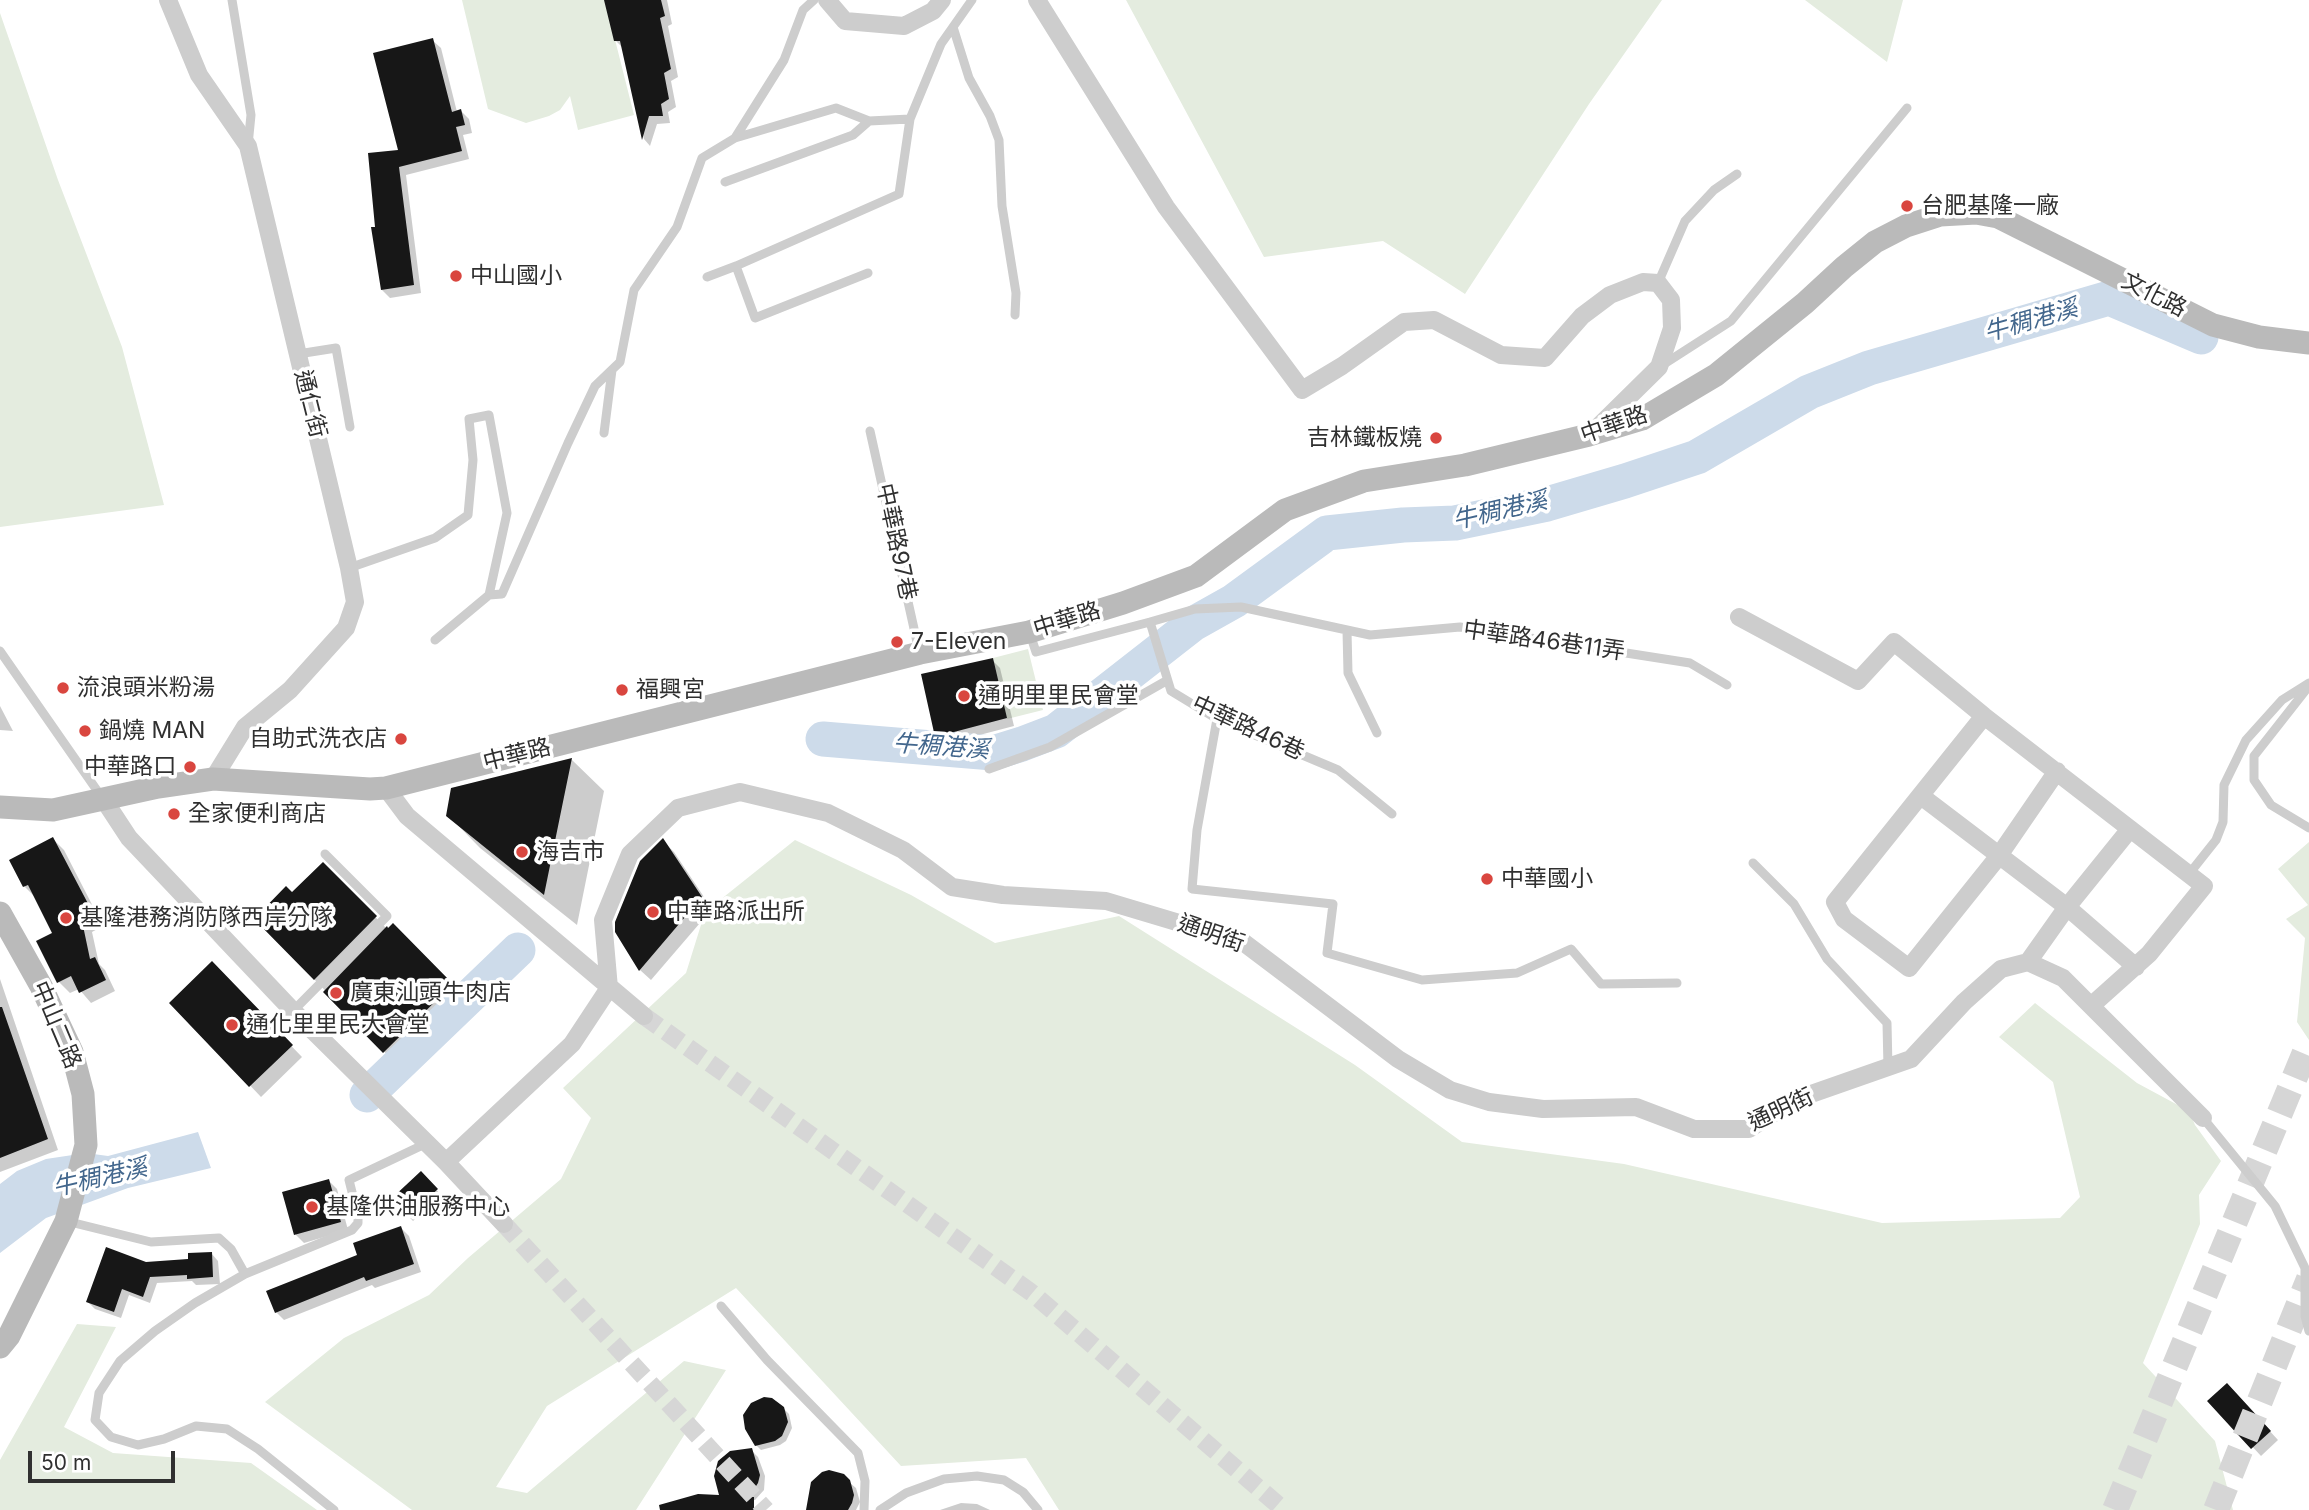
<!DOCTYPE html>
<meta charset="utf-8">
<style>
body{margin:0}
#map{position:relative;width:2309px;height:1510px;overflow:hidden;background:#fff;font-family:Inter,sans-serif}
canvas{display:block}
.scale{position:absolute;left:28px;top:1451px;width:147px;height:32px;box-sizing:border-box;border:4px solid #303030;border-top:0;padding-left:9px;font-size:21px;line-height:24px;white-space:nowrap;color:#303030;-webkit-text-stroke:5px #fff;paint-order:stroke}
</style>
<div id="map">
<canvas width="2309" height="1510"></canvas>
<div class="scale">50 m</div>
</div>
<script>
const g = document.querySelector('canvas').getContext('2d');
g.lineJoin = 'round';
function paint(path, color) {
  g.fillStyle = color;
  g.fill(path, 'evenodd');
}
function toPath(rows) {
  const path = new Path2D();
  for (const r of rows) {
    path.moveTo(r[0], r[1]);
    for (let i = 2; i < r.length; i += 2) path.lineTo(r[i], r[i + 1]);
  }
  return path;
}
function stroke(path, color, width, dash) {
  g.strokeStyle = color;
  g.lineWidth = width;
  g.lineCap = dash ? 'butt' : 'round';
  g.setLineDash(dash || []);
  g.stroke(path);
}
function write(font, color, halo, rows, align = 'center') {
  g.font = font + ' Inter,"Noto Sans TC",sans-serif';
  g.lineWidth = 7;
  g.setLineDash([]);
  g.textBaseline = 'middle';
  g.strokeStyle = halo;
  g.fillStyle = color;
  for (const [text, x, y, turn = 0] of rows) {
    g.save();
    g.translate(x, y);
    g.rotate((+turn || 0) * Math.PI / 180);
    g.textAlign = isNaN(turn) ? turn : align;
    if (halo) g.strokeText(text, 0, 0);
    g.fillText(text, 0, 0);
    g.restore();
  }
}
const green = toPath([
 [462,0,605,0,634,115,578,130,570,96,560,110,549,116,526,123,488,109],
 [1126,0,1662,0,1589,104,1465,294,1383,241,1264,257],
 [1805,0,1903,0,1887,62],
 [0,13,58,180,122,347,164,505,0,527],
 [1028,649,1043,710,1007,719,993,658],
 [795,840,911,895,995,943,1119,916,1355,1065,1462,1142,1624,1164,1882,1223,2060,1218,2080,1197,2053,1082,1999,1037,2035,1003,2137,1083,2189,1111,2195,1125,2221,1161,2199,1195,2200,1224,2143,1363,2215,1441,2233,1510,1059,1510,1026,1458,901,1466,736,1288,547,1406,496,1487,527,1493,684,1361,726,1370,636,1510,412,1510,265,1402,344,1338,429,1295,468,1258,561,1179,591,1118,563,1088,686,973,705,912],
 [2309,842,2309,1040,2297,1022,2305,938,2286,919,2308,905,2278,869],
 [77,1324,116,1327,64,1427,113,1453,251,1463,317,1510,0,1510,0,1460]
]);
const water = toPath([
 [198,1132,211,1168,128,1188,46,1218,0,1253,0,1184,17,1171,46,1159,86,1153,108,1156]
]);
const shadow = toPath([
 [606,0,667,0,672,24,668,26,678,77,671,81,676,107,668,112,670,123,657,124,650,146,644,139,624,49,615,40],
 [432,40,441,48,457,112,461,111,469,119,472,133,463,135,469,159,406,175,421,293,390,298,382,290,377,228],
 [992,660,1000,668,1014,726,945,744,937,736],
 [0,706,13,731,0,730],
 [572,760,604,791,577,925,480,848,448,815,453,790],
 [53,839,64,850,103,926,92,932,99,964,105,970,115,991,91,1003,79,989,70,993,59,982,54,934,35,897,24,886],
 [663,841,674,852,712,909,651,980,640,970,617,931],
 [323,864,388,930,393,925,469,1002,401,1069,256,919,292,894],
 [212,964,302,1057,261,1097,172,1003],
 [0,979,58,1150,0,1172],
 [421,1173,441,1195,413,1221,393,1199],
 [329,1181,337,1189,348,1230,304,1243,296,1235,284,1193],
 [401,1228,409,1236,421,1272,375,1288,372,1285,284,1320,276,1312],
 [211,1253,218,1261,220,1284,196,1285,192,1281,157,1283,150,1303,129,1295,121,1318,95,1309,88,1302],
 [2235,1393,2278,1440,2261,1456,2210,1401],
 [783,1408,789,1414,792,1428,786,1441,780,1445,761,1450,756,1445],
 [751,1450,758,1457,765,1476,764,1490,755,1500,727,1504,728,1510,680,1510,721,1497],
 [850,1483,856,1488,860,1502,856,1510,808,1510],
 [961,1503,977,1504,990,1510,940,1510]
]);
const river = toPath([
 [823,739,993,753,1022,744,1056,731,1193,624,1234,601,1327,533,1403,525,1455,523,1547,504,1625,481,1697,457,1809,392,1869,368,2109,298,2201,337],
 [367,1095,518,950]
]);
const building = toPath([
 [604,0,661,0,665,16,660,18,671,69,664,73,669,99,661,104,663,116,649,116,642,140,620,41,614,41],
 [433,38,452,112,461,109,465,125,456,127,462,151,399,167,414,285,381,290,371,227,375,227,368,153,398,150,373,53],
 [993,658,1007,718,935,737,921,674],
 [572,758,565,792,544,895,446,816,451,788],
 [53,837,94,915,82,921,90,959,95,957,106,980,79,993,71,976,57,983,36,941,52,933,28,885,23,887,9,860],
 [663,838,702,897,639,971,615,932,615,922,640,861],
 [323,862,377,916,314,980,254,919,286,886,292,892],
 [393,923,453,984,383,1053,323,992,387,926,388,928],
 [212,961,293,1045,249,1087,169,1003],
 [0,1007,2,1007,48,1139,0,1158],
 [421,1171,438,1189,407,1217,391,1199],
 [329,1179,341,1222,294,1235,282,1192],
 [401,1226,414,1264,366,1281,364,1277,275,1313,266,1291,357,1255,353,1243],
 [106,1247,146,1262,188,1259,188,1253,212,1252,213,1277,187,1279,187,1275,150,1277,143,1297,122,1289,114,1312,86,1302],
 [2227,1383,2271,1431,2251,1449,2207,1401],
 [764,1397,772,1398,784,1407,788,1422,782,1436,775,1441,755,1446,745,1429,743,1415,751,1403],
 [752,1448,760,1475,758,1483,749,1497,754,1497,754,1510,660,1510,659,1505,698,1494,719,1495,714,1476,718,1461,730,1451],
 [829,1470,844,1474,850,1480,854,1495,852,1503,848,1510,806,1510,811,1482,822,1472]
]);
const streetTunnel = toPath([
 [644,1016,1032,1293,1284,1510],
 [504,1224,766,1510]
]);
const primaryTunnel = toPath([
 [2115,1510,2309,1043],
 [2216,1510,2309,1279]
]);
const lane = toPath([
 [232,0,251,115,248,145],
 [953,27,969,78,990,116,999,140,1002,206,1016,293,1015,315],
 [735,138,836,108,869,121],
 [725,182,853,135,869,121,910,119],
 [736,266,755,318,868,273],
 [707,277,736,266,899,194,910,119,941,44,972,0],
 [1658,283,1685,221,1714,190,1737,174],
 [298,354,336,348,350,427],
 [1661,366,1731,321,1907,108],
 [870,431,919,651],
 [604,433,612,370],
 [349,568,435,538,468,515,473,460,469,419,489,415,507,513,489,595,435,640],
 [489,595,502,594,568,443,595,386,620,362,634,290,677,227,702,158,735,138,784,60,803,10,814,0],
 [1150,622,1195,609,1241,607,1370,635,1460,627,1690,663,1727,685],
 [1347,631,1348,673,1377,733],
 [1030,634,1036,652,1150,622,1171,691,1217,719,1338,770,1392,814],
 [0,651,103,799],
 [2309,686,2254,756,2254,780,2271,805,2309,828],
 [1217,719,1197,830,1192,889,1333,904,1327,953,1422,980,1517,973,1571,949,1601,984,1677,983],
 [989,769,1050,747,1166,681],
 [1753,863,1794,904,1827,959,1887,1023,1888,1068],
 [2189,874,2216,840,2223,822,2224,785,2246,740,2282,700,2309,683],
 [293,1011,387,916,325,854],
 [2203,1118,2275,1206,2305,1268,2305,1316,2309,1331],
 [66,1221,151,1242,219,1238,231,1249,245,1274],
 [721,1306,767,1360,858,1453,865,1481,864,1510],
 [334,1510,258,1449,227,1429,196,1426,164,1439,138,1445,111,1437,95,1420,99,1393,120,1361,155,1331,195,1303,245,1274,352,1230,358,1223,358,1216,349,1180,425,1144],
 [880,1510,906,1493,944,1479,977,1476,1004,1480,1023,1492,1038,1510]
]);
const street = toPath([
 [168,0,199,75,248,146,349,568,355,602,346,628,290,690,245,727,213,779],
 [827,0,845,21,904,26,933,11,942,0],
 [1037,0,1166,207,1302,390,1342,366,1404,322,1434,320,1501,355,1545,358,1582,316,1610,295,1643,282,1658,283,1671,300,1672,328,1659,367,1592,433],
 [1739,617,1858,681,1894,642,1984,716,2204,886,2149,954,2092,1005],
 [1984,716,1835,902,1844,919,1909,968,1998,857,2057,771],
 [386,788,407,816,644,1016],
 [1921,796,2067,907,2136,967],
 [104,800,129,838,293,1011,446,1162,504,1224],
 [2028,962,2067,907,2130,829],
 [609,988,603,920,630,854,678,808,740,792,828,813,903,850,952,887,1003,895,1106,901,1243,942,1398,1059,1450,1090,1489,1102,1543,1109,1636,1107,1694,1129,1749,1129,1794,1100,1911,1059,1964,1002,2001,969,2028,962,2063,978,2203,1118],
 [446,1162,572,1044,609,988]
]);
const secondary = toPath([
 [0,807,53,810,158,787,213,779,370,789,386,788,920,653,1029,632,1123,603,1196,576,1285,510,1364,481,1465,465,1589,435,1642,419,1716,375,1805,303,1844,267,1875,242,1906,226,1940,215,1976,213,1998,217,2213,325,2259,337,2309,343],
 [0,913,41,986,72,1052,83,1094,86,1145,66,1221,9,1336,0,1347]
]);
const markers = [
 [1907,206,7,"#d9463f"],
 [456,276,7,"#d9463f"],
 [1436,438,7,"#d9463f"],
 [897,642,7,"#d9463f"],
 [63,688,7,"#d9463f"],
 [622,690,7,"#d9463f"],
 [964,696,7,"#d9463f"],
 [85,731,7,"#d9463f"],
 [401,739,7,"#d9463f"],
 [190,767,7,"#d9463f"],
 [174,814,7,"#d9463f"],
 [522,852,7,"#d9463f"],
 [1487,879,7,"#d9463f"],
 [653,912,7,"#d9463f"],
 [66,918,7,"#d9463f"],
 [336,993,7,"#d9463f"],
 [232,1025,7,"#d9463f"],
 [312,1207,7,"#d9463f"]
];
const poiNames = [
 ["台肥基隆一廠",1921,206],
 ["中山國小",470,276],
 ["吉林鐵板燒",1422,438,"right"],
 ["7-Eleven",911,642],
 ["流浪頭米粉湯",77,688],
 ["福興宮",636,690],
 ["通明里里民會堂",978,696],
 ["鍋燒 MAN",99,731],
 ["自助式洗衣店",387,739,"right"],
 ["中華路口",176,767,"right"],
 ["全家便利商店",188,814],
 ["海吉市",536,852],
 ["中華國小",1501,879],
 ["中華路派出所",667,912],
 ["基隆港務消防隊西岸分隊",80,918],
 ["廣東汕頭牛肉店",350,993],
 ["通化里里民大會堂",246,1025],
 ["基隆供油服務中心",326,1207]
];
const streetNames = [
 ["文化路",2154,295,27],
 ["通仁街",310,404,76],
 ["中華路",1614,425,-19],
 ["中華路97巷",896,542,78],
 ["中華路",1067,620,-17],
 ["中華路46巷11弄",1544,641,8],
 ["中華路46巷",1248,728,25],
 ["中華路",517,755,-14],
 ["通明街",1211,934,19],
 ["中山二路",56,1025,67],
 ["通明街",1781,1110,-25]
];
const waterNames = [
 ["牛稠港溪",2031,321,-16],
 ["牛稠港溪",1500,511,-13],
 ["牛稠港溪",941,747,4],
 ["牛稠港溪",100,1178,-13]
];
paint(green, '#e4ecdf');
paint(water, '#cddbea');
paint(shadow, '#0003');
stroke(river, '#cddbea', 35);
paint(building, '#171717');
stroke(streetTunnel, '#d6d6d6', 18, [18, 9]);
stroke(primaryTunnel, '#d6d6d6', 26, [26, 13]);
stroke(lane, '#cdcdcd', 9);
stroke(street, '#cdcdcd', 18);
stroke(secondary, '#bababa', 23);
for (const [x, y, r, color] of markers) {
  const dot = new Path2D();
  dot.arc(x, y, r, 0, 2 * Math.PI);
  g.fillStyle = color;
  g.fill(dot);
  stroke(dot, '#fff', 2.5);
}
write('23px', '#303030', '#fff', poiNames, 'left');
write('23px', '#303030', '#fff', streetNames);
write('italic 24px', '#43678d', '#fff', waterNames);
</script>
